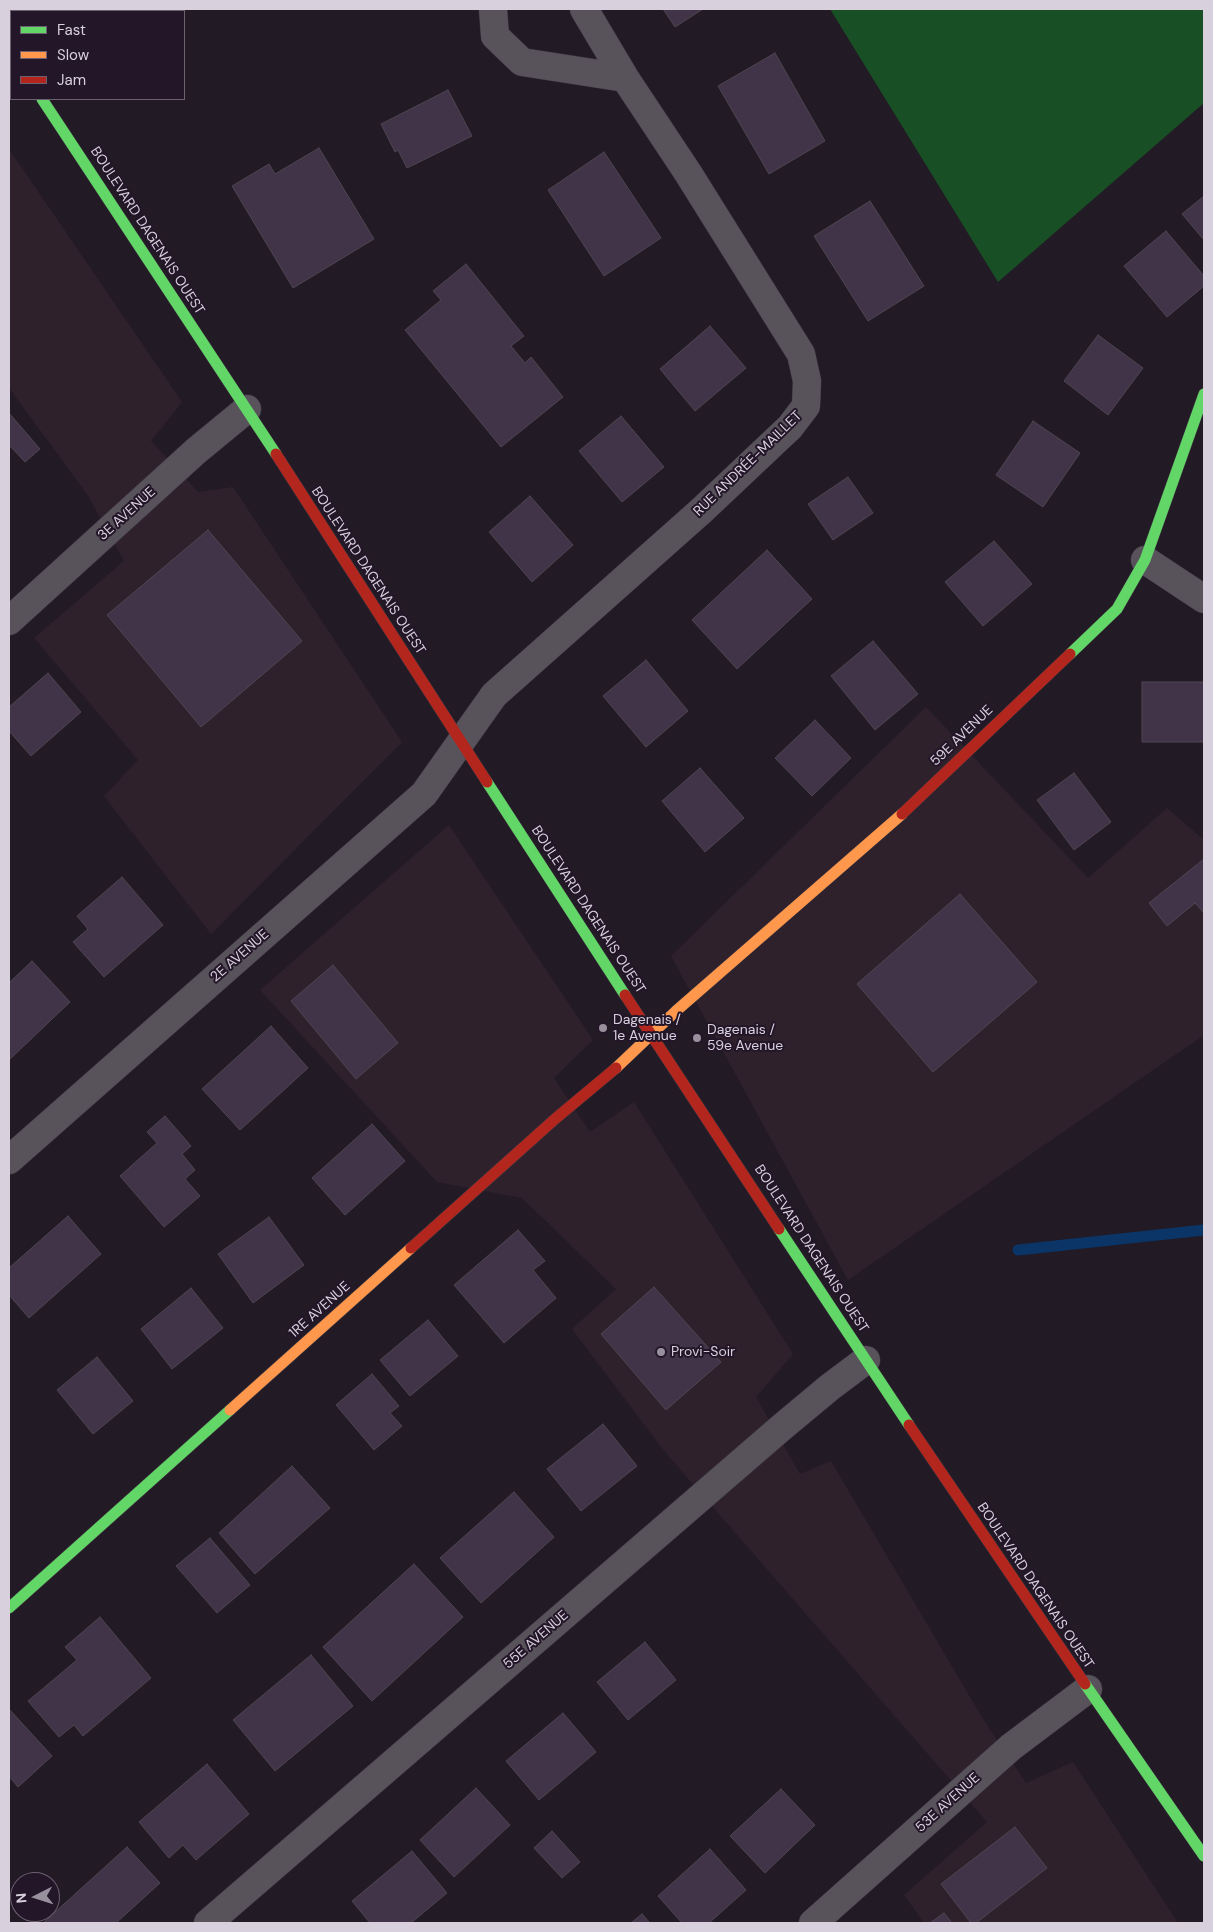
<!DOCTYPE html>
<meta charset="utf-8">
<style>
body{margin:0}
#map{position:relative;width:1213px;height:1932px;overflow:hidden;background:#221a25;font-family:"DM Sans",sans-serif}
canvas{display:block}
.frame{position:absolute;inset:0;border:10px solid #d9d0dd;pointer-events:none}
.legend{position:absolute;left:10px;top:10px;width:175px;height:90px;box-sizing:border-box;background:#231629;border:1px solid #6c6071;margin:0;padding:6px 9px;list-style:none;font-size:15px;color:#d9d0dd}
.legend li{display:flex;align-items:center;gap:10px;height:25px}
.legend b{width:25px;border:1px solid #6c6071}
.north{position:absolute;left:10px;top:1872px;width:50px;height:50px;box-sizing:border-box;background:#231629;border:1px solid #6c6071;border-radius:50%;rotate:265deg;font-size:14px;font-weight:700;line-height:20px;text-align:center;color:#d9d0dd}
.north::after{content:'';display:block;margin:auto;width:18px;height:22px;background:#99909d;clip-path:polygon(50% 0,100% 100%,50% 72%,0 100%)}
</style>
<div id="map">
<canvas width="1213" height="1932"></canvas>
<div class="frame"></div>
<ul class="legend">
<li><b style="height:6px;background:#63d668"></b>Fast</li>
<li><b style="height:6px;background:#ff974d"></b>Slow</li>
<li><b style="height:6px;background:#b3261e"></b>Jam</li>
</ul>
<div class="north">N</div>
</div>
<script>
const g = document.querySelector('canvas').getContext('2d');
g.lineJoin = 'round';
function paint(path, color) {
  g.fillStyle = color;
  g.fill(path, 'evenodd');
}
function toPath(rows) {
  const path = new Path2D();
  for (const r of rows) {
    path.moveTo(r[0], r[1]);
    for (let i = 2; i < r.length; i += 2) path.lineTo(r[i], r[i + 1]);
  }
  return path;
}
function stroke(path, color, width, dash) {
  g.strokeStyle = color;
  g.lineWidth = width;
  g.lineCap = dash ? 'butt' : 'round';
  g.setLineDash(dash || []);
  g.stroke(path);
}
function write(font, color, halo, rows, align = 'center') {
  g.font = font + ' "DM Sans",sans-serif';
  g.lineWidth = 4;
  g.setLineDash([]);
  g.textBaseline = 'middle';
  g.strokeStyle = halo;
  g.fillStyle = color;
  for (const [text, x, y, turn = 0] of rows) {
    g.save();
    g.translate(x, y);
    g.rotate((+turn || 0) * Math.PI / 180);
    g.textAlign = isNaN(turn) ? turn : align;
    if (halo) g.strokeText(text, 0, 0);
    g.fillText(text, 0, 0);
    g.restore();
  }
}
const commercial = toPath([
 [9,149,182,402,151,441,198,492,233,487,402,742,211,934,104,796,138,760,34,638,124,561,87,494,9,388],
 [926,707,1088,878,1167,808,1204,840,1204,1035,848,1280,671,956],
 [449,825,593,1040,554,1078,590,1132,634,1102,793,1354,756,1397,800,1474,831,1461,983,1719,1026,1783,1073,1762,1178,1923,924,1923,904,1895,987,1822,665,1452,572,1329,616,1289,522,1198,437,1182,260,990]
]);
const forest = toPath([
 [830,9,1204,9,1204,103,998,282]
]);
const stream = toPath([
 [1018,1250,1204,1230]
]);
const building = toPath([
 [663,9,703,9,675,27,663,9],
 [775,53,825,141,769,174,718,86,775,53],
 [448,90,472,136,407,168,398,150,395,152,381,124,448,90],
 [319,148,374,239,293,288,232,186,269,164,275,174,319,148],
 [604,152,661,238,604,276,548,190,604,152],
 [1204,196,1204,240,1182,214,1204,196],
 [870,201,924,286,868,321,814,236,870,201],
 [1166,231,1204,276,1204,286,1167,317,1124,266,1166,231],
 [466,264,524,336,511,346,525,363,531,357,563,397,501,447,405,330,441,300,433,291,466,264],
 [710,326,746,368,695,411,660,369,710,326],
 [1098,335,1143,368,1108,415,1064,381,1098,335],
 [9,413,40,449,25,462,9,445,9,413],
 [621,416,664,467,622,502,579,451,621,416],
 [1033,421,1080,453,1043,507,996,475,1033,421],
 [848,477,873,513,833,540,808,504,848,477],
 [530,496,573,545,532,582,489,532,530,496],
 [208,530,302,641,201,727,107,615,208,530],
 [994,541,1032,584,983,626,945,582,994,541],
 [767,550,812,599,737,669,692,620,767,550],
 [873,641,918,694,875,730,831,676,873,641],
 [646,660,688,711,646,747,603,696,646,660],
 [48,673,81,712,31,756,9,731,9,707,48,673],
 [1142,682,1204,682,1204,742,1142,742,1142,682],
 [815,720,851,758,812,796,775,758,815,720],
 [700,768,744,818,705,852,662,801,700,768],
 [1074,773,1111,822,1074,850,1037,800,1074,773],
 [1204,859,1204,913,1195,903,1167,926,1149,903,1204,859],
 [122,877,163,925,104,977,73,942,88,929,77,916,122,877],
 [960,894,1037,982,933,1072,857,984,960,894],
 [32,961,70,1002,9,1060,9,983,32,961],
 [333,965,398,1043,356,1079,291,1001,333,965],
 [271,1026,308,1068,240,1130,202,1089,271,1026],
 [165,1116,191,1146,182,1154,195,1170,185,1179,200,1196,164,1227,120,1176,157,1143,147,1132,165,1116],
 [372,1124,405,1161,345,1215,312,1178,372,1124],
 [68,1216,101,1254,29,1318,9,1295,9,1268,68,1216],
 [269,1217,304,1265,253,1303,218,1254,269,1217],
 [518,1230,545,1261,533,1270,556,1298,504,1343,454,1285,518,1230],
 [654,1287,721,1362,666,1410,601,1334,654,1287],
 [191,1288,223,1328,172,1369,141,1329,191,1288],
 [428,1320,458,1356,410,1396,380,1360,428,1320],
 [97,1357,133,1401,93,1434,57,1390,97,1357],
 [372,1374,399,1406,390,1413,402,1426,374,1450,336,1405,372,1374],
 [603,1424,637,1466,581,1511,547,1469,603,1424],
 [292,1466,330,1508,255,1574,219,1533,292,1466],
 [514,1492,554,1537,481,1603,440,1558,514,1492],
 [210,1538,250,1585,217,1613,176,1566,210,1538],
 [414,1564,463,1617,372,1701,323,1647,414,1564],
 [100,1617,151,1678,83,1736,74,1725,59,1737,28,1701,77,1660,65,1647,100,1617],
 [645,1642,676,1680,628,1720,597,1682,645,1642],
 [311,1655,353,1706,275,1771,233,1720,311,1655],
 [9,1709,52,1756,18,1787,9,1776,9,1709],
 [563,1713,596,1752,539,1800,506,1761,563,1713],
 [207,1764,249,1814,196,1860,183,1845,169,1858,139,1822,207,1764],
 [476,1788,510,1825,454,1877,420,1840,476,1788],
 [781,1789,815,1825,765,1873,730,1836,781,1789],
 [1015,1827,1047,1868,976,1923,971,1923,941,1884,1015,1827],
 [552,1831,580,1862,562,1878,534,1848,552,1831],
 [127,1847,160,1883,116,1923,43,1923,127,1847],
 [710,1849,746,1890,709,1923,682,1923,658,1896,710,1849],
 [412,1851,447,1893,411,1923,370,1923,352,1901,412,1851],
 [944,1913,952,1923,930,1923,944,1913],
 [642,1914,650,1923,631,1923,642,1914]
]);
const street = toPath([
 [493,9,495,36,522,62,625,78],
 [9,80,11,78],
 [1145,560,1204,599],
 [9,621,196,451,247,409],
 [9,1160,424,794,494,695,701,511,790,427,806,406,807,381,801,354,688,173,625,78,584,9],
 [208,1923,782,1427,830,1387,866,1360],
 [813,1923,1011,1747,1088,1689]
]);
const fast = toPath([
 [9,49,11,52],
 [42,99,276,454],
 [1070,654,1117,609,1145,560,1204,394],
 [487,782,625,995],
 [779,1229,909,1425],
 [9,1608,230,1410],
 [1085,1684,1204,1856]
]);
const slow = toPath([
 [616,1068,676,1011,902,814],
 [230,1410,411,1248]
]);
const jam = toPath([
 [276,454,487,782],
 [902,814,1070,654],
 [625,995,779,1229],
 [411,1248,555,1119,616,1068],
 [909,1425,1085,1684]
]);
const markers = [
 [603,1028,5,"#99909d"],
 [697,1038,5,"#99909d"],
 [661,1352,5,"#99909d"]
];
const streetNames = [
 ["BOULEVARD DAGENAIS OUEST",147,231,57],
 ["RUE ANDRÉE-MAILLET",748,464,-44],
 ["3E AVENUE",127,514,-42],
 ["BOULEVARD DAGENAIS OUEST",368,571,57],
 ["59E AVENUE",962,736,-44],
 ["BOULEVARD DAGENAIS OUEST",588,910,57],
 ["2E AVENUE",240,956,-41],
 ["BOULEVARD DAGENAIS OUEST",811,1249,57],
 ["1RE AVENUE",320,1310,-42],
 ["BOULEVARD DAGENAIS OUEST",1035,1586,56],
 ["55E AVENUE",536,1640,-41],
 ["53E AVENUE",948,1803,-42]
];
const poiNames = [
 ["Dagenais /",613,1020],
 ["1e Avenue",613,1036],
 ["Dagenais /",707,1030],
 ["59e Avenue",707,1046],
 ["Provi-Soir",671,1352]
];
paint(commercial, '#2f212c');
paint(forest, '#194f25');
stroke(stream, '#0a3566', 11);
paint(building, '#423448');
stroke(building, '#4d4650', 1);
stroke(street, '#3c363f', 29);
stroke(fast, '#3c363f', 12);
stroke(slow, '#3c363f', 12);
stroke(jam, '#3c363f', 12);
stroke(street, '#58535b', 28);
stroke(fast, '#63d668', 11);
stroke(slow, '#ff974d', 11);
stroke(jam, '#b3261e', 11);
for (const [x, y, r, color] of markers) {
  const dot = new Path2D();
  dot.arc(x, y, r, 0, 2 * Math.PI);
  g.fillStyle = color;
  g.fill(dot);
  stroke(dot, '#231629', 2);
}
write('14px', '#d9d0dd', '#231629', streetNames);
write('14px', '#d9d0dd', '#231629', poiNames, 'left');
</script>
